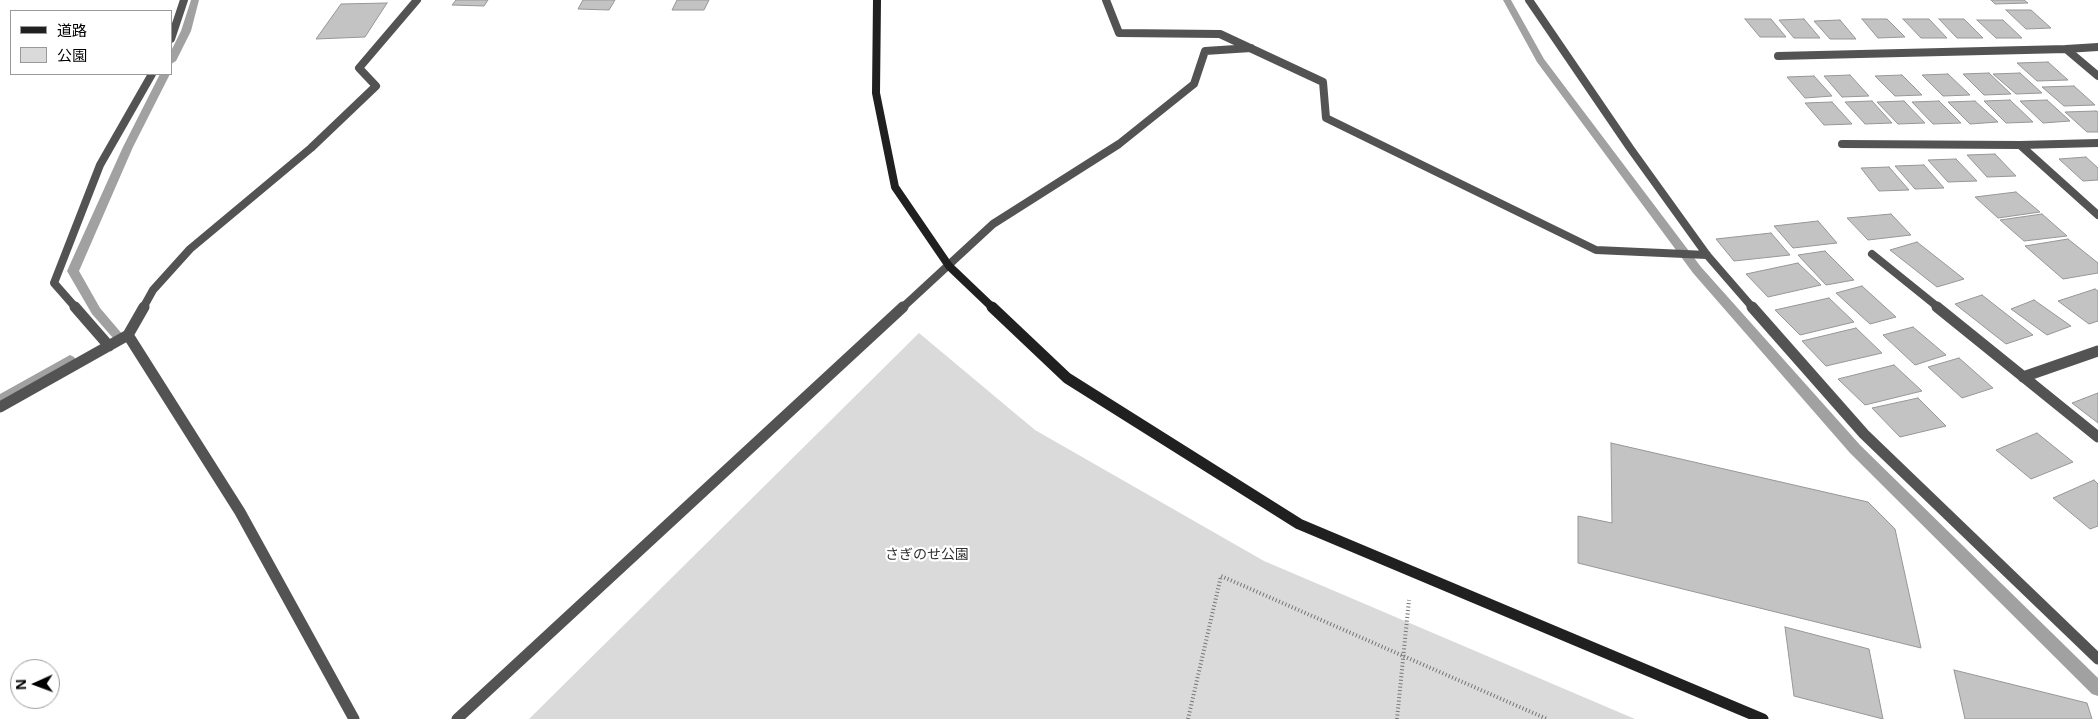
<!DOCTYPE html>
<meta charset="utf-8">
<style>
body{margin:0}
#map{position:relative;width:2098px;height:719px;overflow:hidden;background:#fff;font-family:"Open Sans","Noto Sans JP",sans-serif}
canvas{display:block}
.legend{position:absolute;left:10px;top:10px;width:162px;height:65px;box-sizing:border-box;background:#fff;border:1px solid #999;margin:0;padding:6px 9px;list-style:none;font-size:15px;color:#000}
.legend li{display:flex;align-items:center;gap:10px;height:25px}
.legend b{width:25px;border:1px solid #999}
.north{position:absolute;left:10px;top:659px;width:50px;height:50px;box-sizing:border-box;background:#fff;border:1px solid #999;border-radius:50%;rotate:268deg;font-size:14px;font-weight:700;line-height:20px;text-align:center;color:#000}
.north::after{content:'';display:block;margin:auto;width:18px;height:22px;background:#000;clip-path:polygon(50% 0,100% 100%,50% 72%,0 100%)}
</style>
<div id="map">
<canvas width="2098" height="719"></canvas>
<ul class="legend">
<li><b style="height:6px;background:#202020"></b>道路</li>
<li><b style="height:14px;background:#dadada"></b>公園</li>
</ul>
<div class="north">N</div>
</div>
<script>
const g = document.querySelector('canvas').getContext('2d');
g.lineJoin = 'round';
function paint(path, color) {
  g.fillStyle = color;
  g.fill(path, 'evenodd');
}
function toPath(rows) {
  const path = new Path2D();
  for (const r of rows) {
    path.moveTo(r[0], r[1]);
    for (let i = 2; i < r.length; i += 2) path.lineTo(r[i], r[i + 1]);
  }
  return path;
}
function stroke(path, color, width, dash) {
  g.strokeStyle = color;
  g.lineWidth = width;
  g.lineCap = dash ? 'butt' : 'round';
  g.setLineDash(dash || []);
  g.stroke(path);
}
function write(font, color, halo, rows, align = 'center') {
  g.font = font + ' "Open Sans","Noto Sans JP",sans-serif';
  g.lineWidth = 4.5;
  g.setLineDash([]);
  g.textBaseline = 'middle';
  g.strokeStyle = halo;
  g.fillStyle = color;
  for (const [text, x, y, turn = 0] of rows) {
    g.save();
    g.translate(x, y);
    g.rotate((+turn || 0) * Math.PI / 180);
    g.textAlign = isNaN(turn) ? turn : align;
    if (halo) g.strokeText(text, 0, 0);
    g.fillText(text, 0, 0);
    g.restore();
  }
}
const green = toPath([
 [919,333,1035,430,1264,561,1635,719,529,719]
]);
const stream = toPath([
 [191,0,199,0,191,31,176,61,171,64,171,51,181,31,191,0],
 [1503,0,1511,0,1544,59,1701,267,1860,445,2098,678,2098,696,2092,694,1850,453,1693,273,1537,62,1503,0],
 [160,74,170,74,133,147,79,271,100,308,123,335,117,339,113,338,92,314,67,271,123,147,160,74],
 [70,355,74,357,76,360,74,363,0,405,0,394,70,355]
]);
const building = toPath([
 [456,0,488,0,484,6,452,5,456,0],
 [583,0,615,0,609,10,578,9,583,0],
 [677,0,709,0,704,10,672,10,677,0],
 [1991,0,2024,0,2028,3,1995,4,1991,0],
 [387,3,365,37,316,39,341,4,387,3],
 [2006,10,2031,10,2051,28,2026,29,2006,10],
 [1745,19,1771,19,1786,37,1760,37,1745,19],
 [1804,19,1820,38,1794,38,1779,20,1804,19],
 [1862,19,1887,19,1905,37,1878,38,1862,19],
 [1903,19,1929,19,1947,38,1921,38,1903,19],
 [1939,19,1964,19,1983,38,1957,38,1939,19],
 [1840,20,1856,39,1830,39,1814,21,1840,20],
 [1977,20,2003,20,2022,38,1996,38,1977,20],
 [2048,62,2068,80,2037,81,2017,63,2048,62],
 [1989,73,2011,94,1984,95,1963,74,1989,73],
 [2020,73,2042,93,2016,94,1993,74,2020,73],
 [1948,74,1970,95,1943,96,1922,75,1948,74],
 [1850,75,1869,96,1842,97,1824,76,1850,75],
 [1902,75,1922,95,1895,96,1875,76,1902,75],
 [1814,76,1832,96,1805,98,1787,77,1814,76],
 [2074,86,2095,105,2064,106,2042,87,2074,86],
 [2010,100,2033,122,2006,123,1984,101,2010,100],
 [2047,100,2070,121,2043,123,2020,101,2047,100],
 [1872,101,1892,123,1865,124,1845,102,1872,101],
 [1904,101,1925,123,1898,124,1877,102,1904,101],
 [1939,101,1961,123,1933,124,1912,102,1939,101],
 [1975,101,1998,122,1970,124,1948,102,1975,101],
 [1832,102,1852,124,1824,125,1805,103,1832,102],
 [2096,111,2098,112,2098,132,2087,132,2065,112,2096,111],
 [1995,154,2016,176,1987,177,1967,155,1995,154],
 [2086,157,2098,168,2098,180,2083,181,2059,159,2086,157],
 [1956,159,1977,181,1948,182,1928,160,1956,159],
 [1924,165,1944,188,1915,189,1895,166,1924,165],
 [1889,167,1909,190,1879,191,1861,168,1889,167],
 [2016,192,2040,212,1998,218,1975,197,2016,192],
 [1891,214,1911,235,1868,240,1847,218,1891,214],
 [2042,214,2067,236,2024,241,2000,220,2042,214],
 [1818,221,1837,243,1793,248,1774,226,1818,221],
 [1771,233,1790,255,1734,261,1716,239,1771,233],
 [2068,239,2098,263,2098,273,2063,279,2025,246,2068,239],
 [1917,242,1964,279,1937,287,1890,250,1917,242],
 [1825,251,1854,280,1826,285,1798,255,1825,251],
 [1798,263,1821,285,1768,297,1746,274,1798,263],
 [1862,286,1896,317,1870,324,1836,293,1862,286],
 [2095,289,2098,291,2098,321,2089,324,2058,301,2095,289],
 [1982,295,2033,335,2006,344,1955,304,1982,295],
 [1829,298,1854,322,1800,335,1775,310,1829,298],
 [2034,300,2071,326,2047,335,2011,309,2034,300],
 [1913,327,1946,355,1915,365,1883,335,1913,327],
 [1856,328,1882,353,1826,366,1802,341,1856,328],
 [1959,358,1993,388,1962,398,1928,367,1959,358],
 [1894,365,1922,391,1865,405,1838,379,1894,365],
 [2098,393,2098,423,2072,403,2098,393],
 [1918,398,1946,426,1900,437,1872,408,1918,398],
 [2037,433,2073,462,2031,479,1996,450,2037,433],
 [1611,443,1868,502,1895,529,1921,648,1578,563,1578,516,1612,523,1611,443],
 [2094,480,2098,484,2098,526,2090,529,2053,498,2094,480],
 [1785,627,1869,649,1883,719,1794,696,1785,627],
 [1954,670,2087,703,2092,719,1965,719,1954,670]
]);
const path = toPath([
 [1188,719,1221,576,1547,719],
 [1397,719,1409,600]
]);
const streetFar1 = toPath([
 [1106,0,1119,33,1220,34,1323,82,1326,118,1596,250,1707,255],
 [1529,0,1630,148,1707,255,1753,308],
 [171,39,184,0],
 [2066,49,2098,47],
 [1778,56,2066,49,2098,76],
 [2098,143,2020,145,2098,215],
 [1842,144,2020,145],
 [1872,254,1939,308],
 [76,308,54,283,100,165,152,74],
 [143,308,153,290,190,249,311,148,376,86,359,68,417,0],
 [902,308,993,224,1119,144,1194,84,1205,51,1251,48]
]);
const street = toPath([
 [75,307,109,346],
 [144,307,128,335,240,512,354,719],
 [1752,307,1864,434,2098,659],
 [1937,307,2098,437],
 [2023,377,2098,351],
 [0,407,128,335],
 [457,719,903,307]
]);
const secondaryFar1 = toPath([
 [877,0,876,93,895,187,949,266,993,308]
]);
const secondary = toPath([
 [992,307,1067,378,1299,524,1763,719]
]);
const parkNames = [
 ["さぎのせ公園",927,555]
];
paint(green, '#dadada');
paint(stream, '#a1a1a1');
paint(building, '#c3c3c3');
stroke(building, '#979797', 1);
stroke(path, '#757575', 4, [1, 2.5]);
stroke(streetFar1, '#535353', 8);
stroke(street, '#535353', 11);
stroke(secondaryFar1, '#202020', 8);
stroke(secondary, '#202020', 11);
write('14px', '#313131', '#fff', parkNames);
</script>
